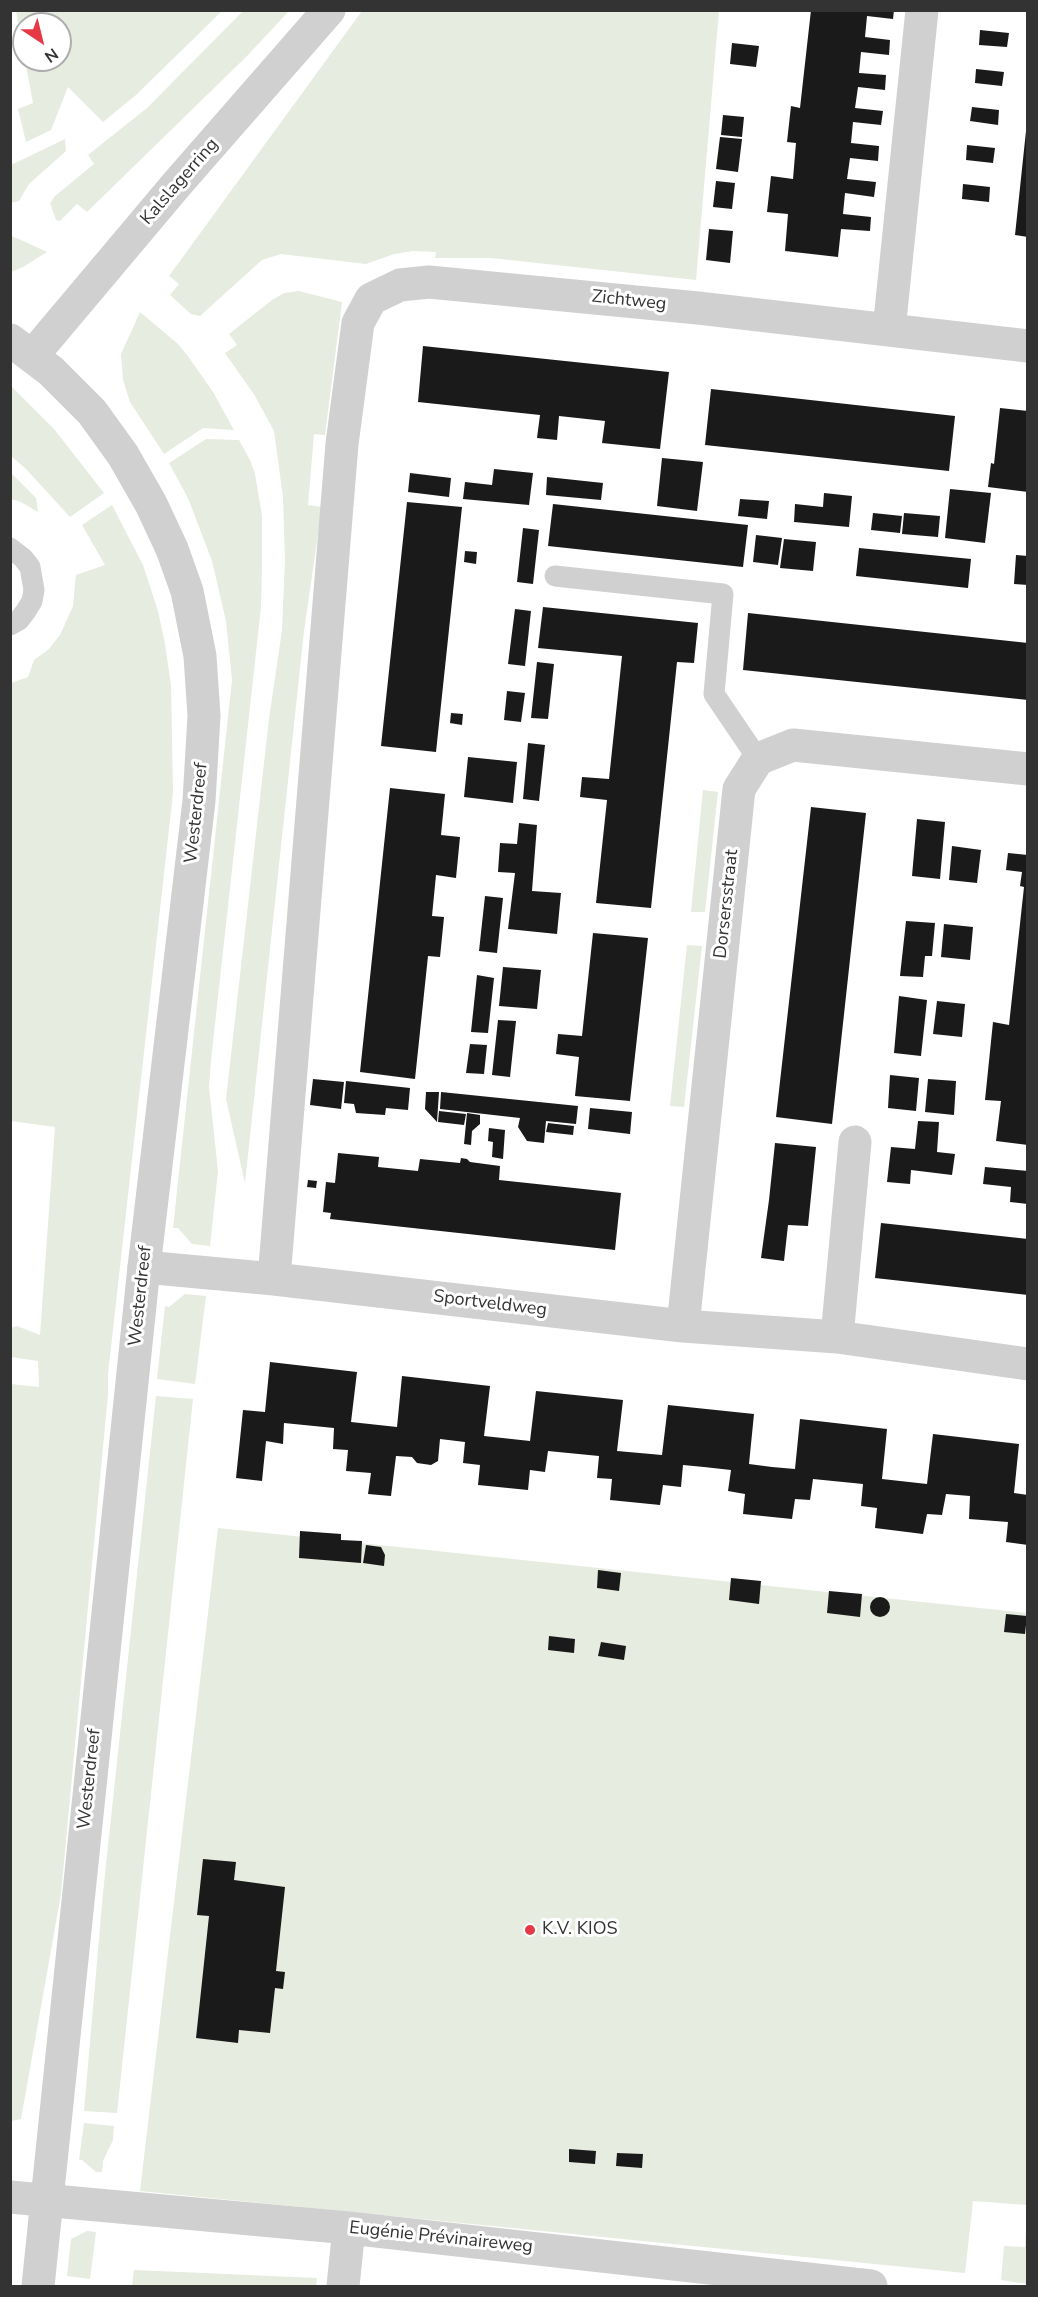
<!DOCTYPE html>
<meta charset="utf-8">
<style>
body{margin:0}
#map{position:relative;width:1038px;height:2297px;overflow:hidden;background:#fff;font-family:"Nunito Sans",sans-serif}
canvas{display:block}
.frame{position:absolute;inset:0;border:12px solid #333;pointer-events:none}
.north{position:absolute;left:12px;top:12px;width:60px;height:60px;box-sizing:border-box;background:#fff;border:2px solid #adadad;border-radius:50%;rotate:145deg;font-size:16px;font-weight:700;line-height:24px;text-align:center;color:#333}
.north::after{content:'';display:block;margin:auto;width:21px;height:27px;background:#e63946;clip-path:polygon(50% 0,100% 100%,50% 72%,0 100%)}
</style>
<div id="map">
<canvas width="1038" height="2297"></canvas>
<div class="frame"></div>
<div class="north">N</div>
</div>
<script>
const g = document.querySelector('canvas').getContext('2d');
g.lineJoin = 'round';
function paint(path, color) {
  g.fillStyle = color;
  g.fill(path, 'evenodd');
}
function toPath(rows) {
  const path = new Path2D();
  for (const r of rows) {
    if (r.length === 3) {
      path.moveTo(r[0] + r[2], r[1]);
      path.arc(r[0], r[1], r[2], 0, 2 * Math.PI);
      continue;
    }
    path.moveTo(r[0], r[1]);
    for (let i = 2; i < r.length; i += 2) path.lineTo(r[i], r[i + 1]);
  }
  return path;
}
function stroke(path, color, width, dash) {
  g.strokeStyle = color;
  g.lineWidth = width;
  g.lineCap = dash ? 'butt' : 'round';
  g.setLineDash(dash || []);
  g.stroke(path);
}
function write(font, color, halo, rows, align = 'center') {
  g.font = font + ' "Nunito Sans",sans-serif';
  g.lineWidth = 6;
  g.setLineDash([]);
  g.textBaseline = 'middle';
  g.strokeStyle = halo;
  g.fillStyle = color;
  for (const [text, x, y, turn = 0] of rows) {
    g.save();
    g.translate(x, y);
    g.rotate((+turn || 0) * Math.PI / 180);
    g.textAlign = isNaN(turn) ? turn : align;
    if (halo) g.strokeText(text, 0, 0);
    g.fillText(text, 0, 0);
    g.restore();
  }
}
const green = toPath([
 [244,10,289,11,248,55,87,212,77,204,60,221,56,220,50,203,55,196,94,164,88,155,147,108],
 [16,11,16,10,222,11,136,95,103,122,68,87,51,130,26,142,18,109,33,103,25,60,60,60,60,24,24,24,24,56],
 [362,11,719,11,696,280,491,258,435,258,436,252,413,251,394,254,366,264,281,254,262,260,200,316,191,314,170,295,179,284,169,276],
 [65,139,66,151,29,184,19,201,11,203,11,165],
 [11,236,21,240,47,252,23,267,11,272],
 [299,291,342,302,325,435,314,434,308,505,322,507,304,631,245,1183,226,1099,269,719,282,630,285,560,283,497,274,431,255,396,225,353,237,345,229,334,272,300,284,293],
 [140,312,178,344,187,355,213,392,234,430,203,428,164,454,130,402,123,380,121,354],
 [10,385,54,429,104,493,70,517,26,469,11,456],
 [206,439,239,440,250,460,255,474,262,516,262,566,261,607,211,1060,209,1087,218,1171,210,1246,192,1244,178,1228,173,1228,232,680,226,621,212,561,188,498,169,463],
 [10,472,36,498,38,512,21,502,11,499],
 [112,505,143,565,158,611,165,644,171,685,173,793,108,1374,108,1394,61,1894,21,2119,11,2121,11,1384,39,1387,38,1361,11,1357,10,1328,17,1326,40,1335,55,1127,11,1121,11,683,28,677,34,660,49,649,60,635,73,606,76,575,105,565,82,525],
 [703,790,718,792,705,912,691,912],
 [687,945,702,946,684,1107,670,1106],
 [185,1294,206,1296,195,1384,157,1379,165,1306,169,1307],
 [156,1396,193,1399,117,2113,84,2111,103,1893],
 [218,1528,1027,1613,1027,2205,973,2201,965,2273,140,2191],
 [84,2123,114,2126,113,2140,103,2161,102,2172,96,2172,82,2160,79,2160],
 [1027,2212,1027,2284,1001,2280,1004,2246,1025,2247],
 [87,2231,96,2232,90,2279,67,2276,71,2239],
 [134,2270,317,2278,316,2286,132,2286]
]);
const building = toPath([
 [811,10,894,10,893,19,867,16,865,37,890,40,889,55,861,52,859,73,886,75,885,90,858,87,855,108,883,111,881,125,853,122,851,143,879,146,878,161,850,158,847,179,876,182,874,197,845,193,843,214,871,217,870,231,841,229,838,257,785,251,788,214,767,212,771,176,793,179,796,143,787,142,791,106,800,108],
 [980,30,1009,33,1007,47,979,45],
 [732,43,759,46,756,67,730,64],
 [976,69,1004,72,1002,86,975,83],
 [972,107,999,110,998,125,970,121],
 [723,115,744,117,742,137,721,135],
 [1026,131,1028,131,1028,237,1015,235],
 [720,137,742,139,738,172,716,169],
 [967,145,995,148,993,163,966,160],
 [716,181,735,183,732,209,713,207],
 [963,184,990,187,989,202,962,199],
 [709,229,733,231,730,263,706,260],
 [423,346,669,372,660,449,602,443,605,421,559,416,557,440,537,438,540,415,418,402],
 [711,389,955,416,949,471,705,445],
 [1000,408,1028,411,1028,492,988,487,991,463,994,464],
 [662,458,703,462,697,511,657,506],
 [494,469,533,473,529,505,463,499,465,482,492,485],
 [410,473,451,478,449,497,408,492],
 [547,477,603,483,601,500,546,495],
 [950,489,991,493,985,543,945,538],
 [824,493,852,496,849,527,794,522,795,504,823,507],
 [740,499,769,501,767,519,738,516],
 [407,502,462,507,436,752,381,746],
 [553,504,748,525,743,567,548,546],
 [873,513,902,516,900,533,871,530],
 [904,513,940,516,938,537,902,534],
 [523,528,539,530,533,584,517,582],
 [756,535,782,538,778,565,753,562],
 [784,539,816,542,813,571,780,568],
 [859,548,971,559,968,588,856,576],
 [465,551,477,552,476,564,464,562],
 [1016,555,1028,556,1028,585,1014,584],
 [543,607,698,623,694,663,677,662,651,908,596,903,607,800,580,797,582,777,609,779,622,656,538,648],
 [515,609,531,611,525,666,508,664],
 [748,613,1028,643,1028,700,743,670],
 [537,662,554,664,548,719,531,718],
 [507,691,525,693,521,722,504,720],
 [451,713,463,714,462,725,450,723],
 [528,743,545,745,539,801,523,799],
 [468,757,517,762,513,803,464,797],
 [390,788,445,794,441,835,460,837,456,878,436,875,432,916,444,917,440,957,428,956,415,1079,360,1072],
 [811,807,866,813,832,1124,776,1117],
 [917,819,945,822,940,879,912,876],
 [519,823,537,825,532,891,561,893,557,934,508,929,515,873,498,872,500,843,517,844],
 [952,846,981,850,977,883,949,880],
 [1008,853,1028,855,1028,1145,996,1141,1001,1101,985,1100,993,1022,1009,1025,1024,887,1020,886,1022,872,1006,870],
 [485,896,503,898,497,953,479,951],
 [906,921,935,923,932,956,925,956,923,977,900,976],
 [944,924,973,927,970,960,941,957],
 [593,933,648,938,630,1101,575,1096,579,1057,556,1054,558,1034,582,1036],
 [503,967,541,970,537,1009,499,1006],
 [477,975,494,978,488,1033,471,1032],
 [899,996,927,1000,921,1056,894,1053],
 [937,1001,965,1004,962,1037,933,1034],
 [498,1020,516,1021,510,1077,492,1075],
 [470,1044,487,1045,484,1074,466,1073],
 [890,1075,919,1078,916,1111,888,1108],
 [313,1079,344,1082,341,1109,310,1105],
 [928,1079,956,1081,954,1115,925,1112],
 [346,1081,410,1088,408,1110,386,1108,385,1115,356,1113,354,1104,344,1103],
 [426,1092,439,1092,437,1122,425,1109],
 [441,1092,578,1106,576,1124,546,1121,544,1143,527,1141,518,1127,520,1118,440,1109],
 [590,1108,632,1112,630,1134,588,1129],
 [439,1111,466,1114,464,1125,438,1122],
 [467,1113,480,1115,480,1124,472,1131,471,1145,464,1144],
 [918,1121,939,1122,937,1152,955,1154,952,1175,911,1170,910,1184,887,1182,891,1147,915,1149],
 [548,1123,574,1126,573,1135,546,1132],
 [489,1128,505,1130,503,1159,492,1157,493,1142,488,1141],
 [775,1143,816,1147,808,1226,788,1225,784,1261,761,1258,769,1200],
 [338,1153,379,1157,378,1167,418,1171,420,1159,460,1163,461,1158,467,1159,470,1162,500,1166,499,1180,621,1193,615,1250,330,1219,331,1213,323,1212,326,1182,335,1183],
 [985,1167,1028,1171,1028,1204,1010,1202,1011,1187,983,1184],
 [308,1180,317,1181,316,1188,307,1187],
 [881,1223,1028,1239,1028,1295,875,1278],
 [270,1362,357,1372,351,1422,397,1427,402,1376,490,1386,484,1436,530,1441,536,1391,623,1400,617,1451,662,1455,668,1405,754,1414,749,1464,772,1467,795,1469,800,1419,887,1429,882,1479,927,1484,933,1434,1019,1444,1014,1493,1028,1495,1028,1545,1006,1542,1008,1522,969,1519,970,1496,946,1494,942,1515,927,1514,923,1534,875,1528,877,1508,861,1506,863,1484,813,1479,810,1500,795,1499,792,1519,743,1514,745,1494,728,1491,731,1470,704,1467,683,1465,681,1487,663,1485,660,1505,610,1500,612,1479,597,1478,599,1456,548,1451,545,1472,530,1470,528,1490,478,1485,480,1465,463,1463,465,1442,440,1439,438,1461,431,1465,417,1463,412,1457,396,1456,391,1496,368,1494,371,1473,346,1471,348,1450,333,1449,334,1428,284,1423,283,1444,266,1441,262,1481,236,1478,243,1410,265,1412],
 [300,1531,341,1534,341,1540,362,1541,361,1563,299,1558],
 [366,1545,381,1547,385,1555,384,1566,363,1563],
 [598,1570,621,1573,619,1591,597,1588],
 [731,1578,761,1581,759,1604,729,1600],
 [829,1591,862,1594,860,1617,827,1613],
 [880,1607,10],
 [1006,1614,1027,1616,1025,1634,1004,1632],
 [549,1636,575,1639,574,1653,548,1650],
 [601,1642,626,1646,624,1660,598,1656],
 [203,1859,236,1862,234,1880,285,1887,276,1971,285,1972,283,1989,275,1988,270,2033,239,2030,238,2043,196,2038,209,1916,197,1915],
 [569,2149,596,2151,595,2164,569,2162],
 [617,2153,643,2154,642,2168,616,2166]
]);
const service = toPath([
 [10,548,23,558,30,567,34,590,32,601,26,611,19,620,10,625],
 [555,576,723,594,714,694,758,759]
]);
const minor = toPath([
 [889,330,922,10],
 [144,1267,274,1279,683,1326,837,1337,1028,1364],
 [274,1279,342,444,358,323,371,299,400,285,429,282,698,308,1028,346],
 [683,1326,739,789,758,759,793,745,1028,769],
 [837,1337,855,1142],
 [10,2197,349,2228,871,2286],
 [343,2286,349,2228]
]);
const tertiary = toPath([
 [10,340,51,371,92,412,123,455,151,504,172,549,187,591,200,656,204,716,199,801,144,1267,38,2286],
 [33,355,176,185,329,10]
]);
const markers = [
 [530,1930,6,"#e63946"]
];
const streetNames = [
 ["Kalslagerring",180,182,-49],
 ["Zichtweg",629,301,6],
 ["Westerdreef",197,813,-84],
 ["Dorsersstraat",727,904,-84],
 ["Westerdreef",141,1296,-84],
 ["Sportveldweg",490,1304,7],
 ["Westerdreef",90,1779,-84],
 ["Eugénie Prévinaireweg",441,2238,6]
];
const poiNames = [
 ["K.V. KIOS",542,1930]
];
paint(green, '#e6ecdf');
paint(building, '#1a1a1a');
stroke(service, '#d0d0d0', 21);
stroke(minor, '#d0d0d0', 33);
stroke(tertiary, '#d0d0d0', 33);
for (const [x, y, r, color] of markers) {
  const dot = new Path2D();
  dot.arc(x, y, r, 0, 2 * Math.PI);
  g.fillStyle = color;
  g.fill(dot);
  stroke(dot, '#fff', 2);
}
write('18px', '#333', '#fff', streetNames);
write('18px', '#333', '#fff', poiNames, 'left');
</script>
